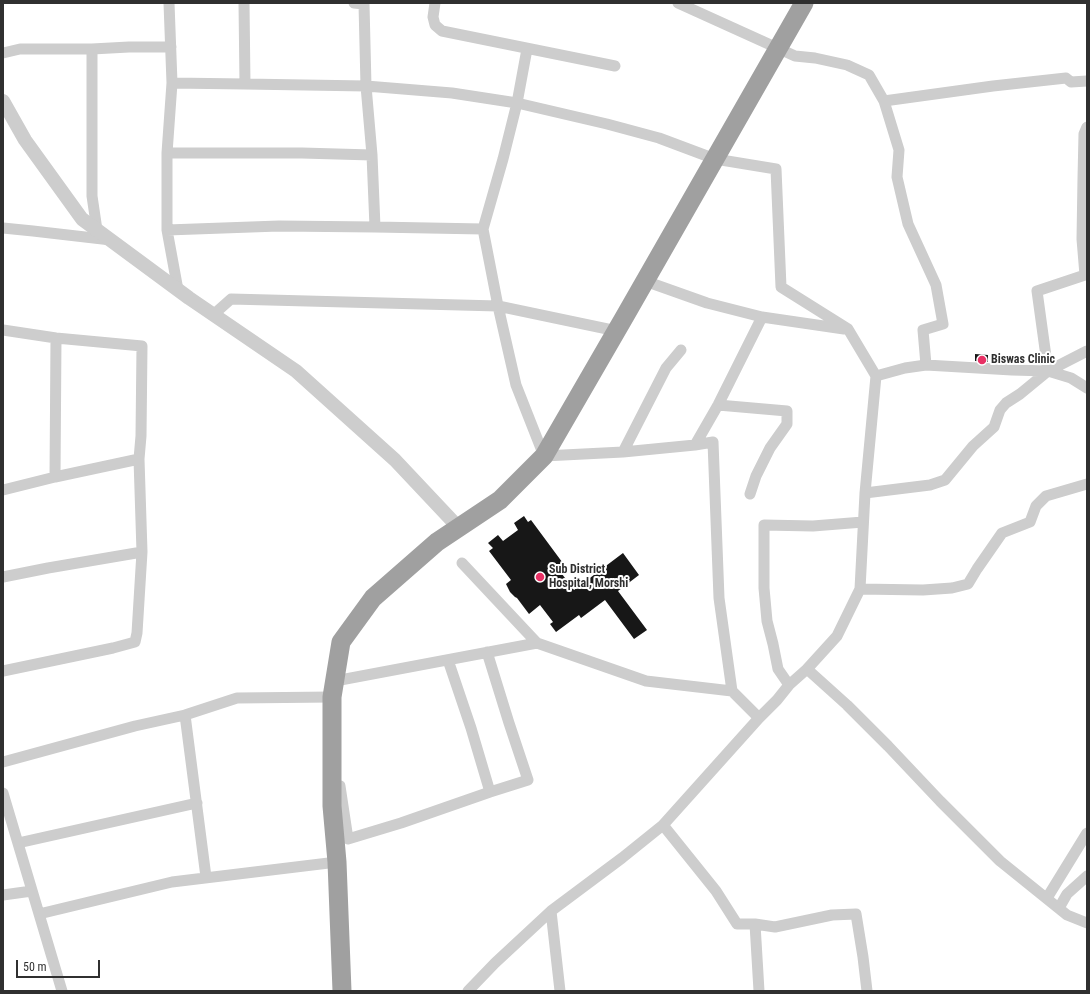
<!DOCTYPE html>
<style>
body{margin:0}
#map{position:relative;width:1090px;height:994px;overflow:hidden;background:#fff;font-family:"Roboto Condensed",sans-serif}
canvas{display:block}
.frame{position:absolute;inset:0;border:4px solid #303030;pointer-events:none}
.scale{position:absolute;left:16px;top:960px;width:84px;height:18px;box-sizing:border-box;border:2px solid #303030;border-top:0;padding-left:5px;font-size:12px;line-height:14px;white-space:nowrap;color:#303030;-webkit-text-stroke:3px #fff;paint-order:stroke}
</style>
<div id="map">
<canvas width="1090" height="994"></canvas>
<div class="frame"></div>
<div class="scale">50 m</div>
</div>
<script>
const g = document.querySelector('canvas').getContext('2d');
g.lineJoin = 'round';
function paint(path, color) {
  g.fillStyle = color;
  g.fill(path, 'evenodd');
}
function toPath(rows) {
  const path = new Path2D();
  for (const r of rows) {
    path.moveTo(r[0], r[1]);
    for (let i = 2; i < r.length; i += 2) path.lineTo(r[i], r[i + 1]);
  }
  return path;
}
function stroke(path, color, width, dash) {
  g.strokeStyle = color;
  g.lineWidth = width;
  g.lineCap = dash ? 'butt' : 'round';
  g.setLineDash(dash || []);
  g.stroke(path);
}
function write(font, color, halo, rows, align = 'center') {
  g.font = font + ' "Roboto Condensed",sans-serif';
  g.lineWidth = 4;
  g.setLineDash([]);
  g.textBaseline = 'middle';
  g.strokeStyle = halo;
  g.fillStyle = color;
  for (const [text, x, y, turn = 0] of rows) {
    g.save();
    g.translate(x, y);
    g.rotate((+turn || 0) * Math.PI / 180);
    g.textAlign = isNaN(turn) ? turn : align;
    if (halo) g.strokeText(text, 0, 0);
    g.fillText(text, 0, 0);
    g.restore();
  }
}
const building = toPath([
 [975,354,988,355,988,362,975,361],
 [524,516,528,522,531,520,568,570,562,574,574,590,623,553,639,575,618,591,647,630,634,639,605,600,581,618,579,615,556,632,550,624,553,622,540,605,529,614,517,598,515,597,510,592,506,584,511,580,489,551,493,548,488,543,498,535,503,541,518,530,514,523]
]);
const minor = toPath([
 [169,3,172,83,167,153,167,230,178,290],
 [354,3,364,4,366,86,372,155,375,227],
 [435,3,433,17,435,25,442,31,615,66],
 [678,3,795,56,815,58,847,65,869,75,884,101],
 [92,49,92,196,97,230],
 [3,53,20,49,92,49,129,47,171,47],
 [172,83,245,84,244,3],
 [245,84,366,86,452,93,517,103,607,124,659,138,715,159,776,169,781,287,848,329,876,376],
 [1087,127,1084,134,1083,178,1082,239,1085,275,1037,291,1048,371,1071,378,1087,388],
 [167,153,302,153,372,155],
 [3,228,33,231,111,240],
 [483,229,503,159,517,103,527,49],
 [167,230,279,226,375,227,483,229,498,306,516,385,544,456,623,452],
 [645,281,707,303,762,317,844,329],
 [213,315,231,299,498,306,617,331],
 [3,330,56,338,142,346,141,436,139,459,142,552,137,633,135,642,113,648,3,671],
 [681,350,666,368,623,452,695,445,718,405,762,317],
 [926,365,923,330,943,324,936,285,908,224,897,177,899,150,884,101,993,86,1066,78,1071,82,1087,81],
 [718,405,787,411,787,424,770,448,756,476,750,494],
 [695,445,713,442,719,598,732,691],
 [55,477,56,338],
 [3,490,55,477,139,459],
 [865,493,930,485,945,480,973,446,994,427,1000,410,1006,403,1020,394,1048,371],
 [462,563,537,643,646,681,732,691,759,718],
 [3,577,48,568,142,552],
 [860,589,923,590,952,588,968,584,977,569,1002,533,1030,522,1036,506,1046,496,1087,484],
 [448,660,471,728,490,792,528,780,509,723,487,652],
 [807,669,847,705,888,746,940,801,1000,861,1067,915,1087,923],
 [335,681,537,643],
 [789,685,778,669,773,644,767,621,764,588,764,525,813,526,863,522],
 [185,715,206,877],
 [3,762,135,726,185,715,237,698,332,697],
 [335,785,340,786,348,839,401,823,490,792],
 [3,793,62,991],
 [663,825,716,891,737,924,755,924,775,927,832,915,856,914,863,957,867,991],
 [18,843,197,803],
 [3,895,32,891],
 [1047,898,1087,833],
 [1059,908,1067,894,1087,876],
 [551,911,560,991],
 [39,914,172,882,337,862],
 [755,924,759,991],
 [468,991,495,963,551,911,622,858,663,825,759,718,777,700,789,685,807,669,837,636,860,589,865,493,876,376,905,368,926,365,1012,370,1048,371,1087,351]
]);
const tertiary = toPath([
 [3,101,25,140,82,219,189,298,296,371,395,460,459,528]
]);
const trunk = toPath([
 [342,991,337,862,332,806,332,697,341,642,373,598,437,542,500,500,544,456,625,316,804,3]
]);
const markers = [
 [982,360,5,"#e83165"],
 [540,577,5,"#e83165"]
];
const poiNames = [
 ["Biswas Clinic",991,360],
 ["Sub District",549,570],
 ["Hospital, Morshi",549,584]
];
paint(building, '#171717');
stroke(minor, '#cdcdcd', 11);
stroke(tertiary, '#cdcdcd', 14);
stroke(trunk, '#a0a0a0', 19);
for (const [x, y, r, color] of markers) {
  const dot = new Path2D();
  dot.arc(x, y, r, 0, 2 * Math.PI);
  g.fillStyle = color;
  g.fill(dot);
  stroke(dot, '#fff', 1.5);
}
write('bold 12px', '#303030', '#fff', poiNames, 'left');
</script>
